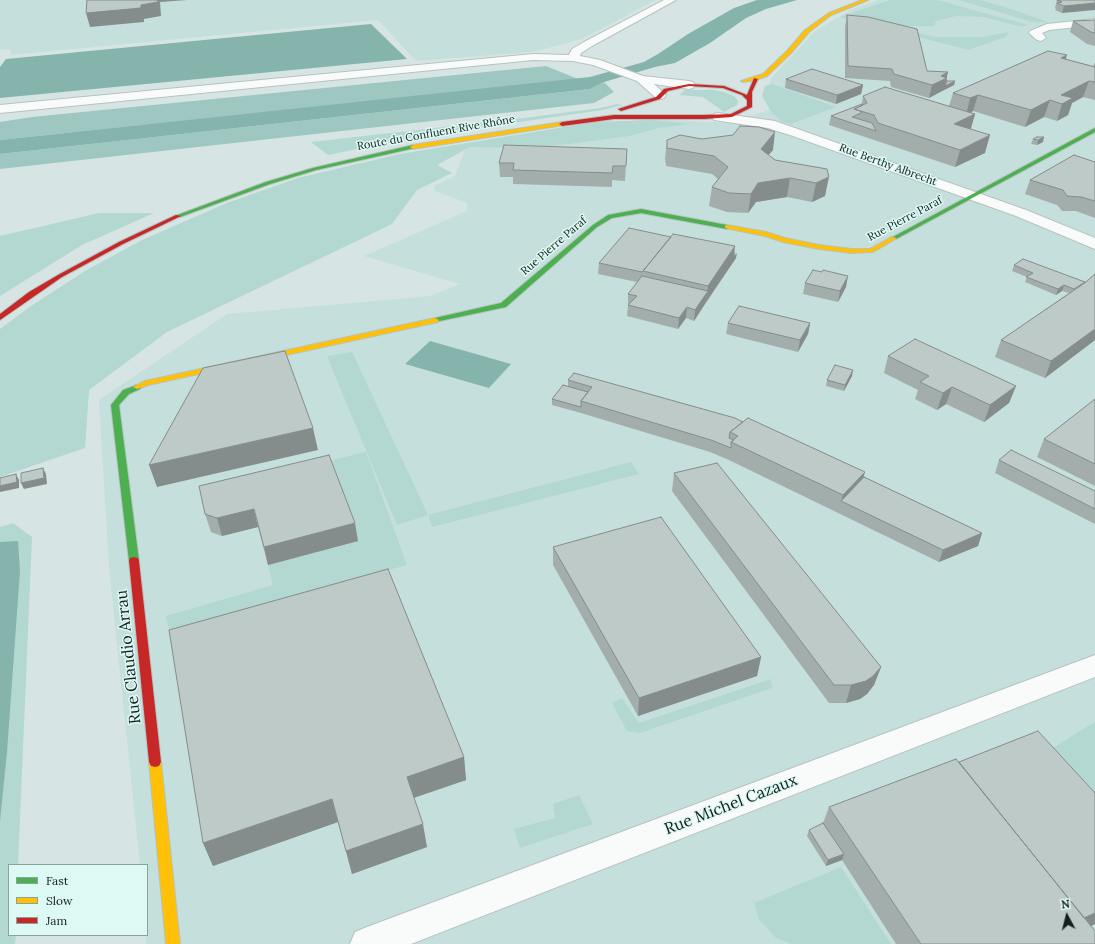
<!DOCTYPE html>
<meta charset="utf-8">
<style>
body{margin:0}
#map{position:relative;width:1095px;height:944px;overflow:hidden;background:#d6e5e3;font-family:Lora,serif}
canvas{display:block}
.legend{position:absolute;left:8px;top:864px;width:140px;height:72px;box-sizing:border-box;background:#ddf9f4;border:1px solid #8da19e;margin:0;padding:5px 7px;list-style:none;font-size:12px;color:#141e1d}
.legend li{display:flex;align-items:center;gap:8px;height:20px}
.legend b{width:20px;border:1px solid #8da19e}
.north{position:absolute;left:1047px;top:896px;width:40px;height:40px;-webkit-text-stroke:3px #ddf9f4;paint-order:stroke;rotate:353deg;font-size:11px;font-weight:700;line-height:16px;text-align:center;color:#141e1d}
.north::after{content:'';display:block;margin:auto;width:14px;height:18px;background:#141e1d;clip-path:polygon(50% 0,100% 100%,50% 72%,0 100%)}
</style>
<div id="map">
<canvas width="1095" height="944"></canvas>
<ul class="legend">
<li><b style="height:5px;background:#4caf50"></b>Fast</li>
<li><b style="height:5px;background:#ffc107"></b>Slow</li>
<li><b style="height:5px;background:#c62828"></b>Jam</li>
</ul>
<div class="north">N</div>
</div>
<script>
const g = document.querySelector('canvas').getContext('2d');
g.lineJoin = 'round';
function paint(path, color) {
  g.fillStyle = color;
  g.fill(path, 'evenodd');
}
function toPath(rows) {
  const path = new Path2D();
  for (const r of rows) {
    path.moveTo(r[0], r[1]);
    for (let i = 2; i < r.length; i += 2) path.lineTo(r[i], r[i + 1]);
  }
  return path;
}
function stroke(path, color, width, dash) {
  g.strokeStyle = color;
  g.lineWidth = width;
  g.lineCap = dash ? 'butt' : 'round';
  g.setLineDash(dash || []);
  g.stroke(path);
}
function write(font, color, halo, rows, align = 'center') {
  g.font = font + ' Lora,serif';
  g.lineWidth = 3;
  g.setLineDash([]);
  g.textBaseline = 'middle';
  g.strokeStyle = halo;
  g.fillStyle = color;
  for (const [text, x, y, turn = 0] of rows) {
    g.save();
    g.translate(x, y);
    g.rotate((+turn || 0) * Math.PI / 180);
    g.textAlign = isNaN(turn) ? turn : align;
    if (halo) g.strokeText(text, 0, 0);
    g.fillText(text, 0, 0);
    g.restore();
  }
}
const built = toPath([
 [0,0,656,0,582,39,533,52,416,61,378,20,10,55,11,50,0,49],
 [879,0,1095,0,1095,944,146,944,147,865,140,865,109,568,99,400,227,314,430,296,460,284,364,256,467,211,467,203,435,191,434,186,455,176,467,145,601,123,657,119,727,123,769,110,765,97,772,77,815,31,852,9]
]);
const green = toPath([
 [890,0,937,0,1028,25,1025,26,1014,25,984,17,956,16,936,21,934,26,877,26,840,17],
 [959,0,980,0,1011,9,1048,22,1032,22],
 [888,29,902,29,935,37,981,37,1009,32,1006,37,968,50],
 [772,84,836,107,791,124,781,121,772,113,762,96,765,86],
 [685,90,714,90,724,92,734,96,738,101,737,105,724,112,703,97,679,95],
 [617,104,622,105,603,110,414,137,328,155,311,142,524,118,600,108],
 [653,120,690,124,658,128,630,136,569,144,523,148,470,147,437,165,452,173,417,190,392,224,167,332,89,390,85,448,0,477,0,329,31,306,85,271,142,240,227,203,298,178,400,154,595,122],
 [99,213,154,213,82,245,0,296,0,236],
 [352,352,428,515,631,462,639,474,432,527,428,515,397,525,327,356],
 [366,452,407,565,169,630,166,616,273,585,268,565,358,541,201,492],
 [13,523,32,537,18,865,9,865,9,935,16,935,15,944,0,944,0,527],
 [771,679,772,688,640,733,627,731,612,703,622,698,639,723],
 [1095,722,1095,814,1041,755],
 [579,795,593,824,520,848,514,829,555,818,553,804],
 [841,867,891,944,792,944,776,938,759,919,754,903]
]);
const forest = toPath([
 [546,66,578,79,0,140,0,122,32,117],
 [604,82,614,92,594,103,0,169,0,154,590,89]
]);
const water = toPath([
 [757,0,797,0,766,9,746,18,710,43,675,63,655,67,604,82,590,89,0,154,0,140,590,77,644,62,658,54,688,34,734,8],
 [371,24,407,59,0,98,0,67,6,59],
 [430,341,511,364,489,388,405,364],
 [18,541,20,571,7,752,0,821,0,542]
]);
const street = toPath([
 [664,0,676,0,592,46,581,53,580,56,600,60,643,76,689,81,693,82,695,85,693,88,689,89,654,84,666,95,664,98,660,99,656,98,637,81,593,65,573,61,533,60,0,113,0,105,533,54,569,55,572,49,584,42,664,0],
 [1095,19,1095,25,1049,30,1042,33,1046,38,1041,41,1037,40,1029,33,1030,31,1047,24,1095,19],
 [718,113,775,121,1026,210,1095,238,1095,249,1016,216,793,136,768,128,714,120,712,117,714,114,718,113],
 [1095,655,1095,677,411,944,350,944,355,932,367,927,1095,655]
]);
const fast = toPath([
 [1095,128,1095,132,896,239,891,238,1095,128],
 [413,145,415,146,415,148,316,170,270,184,180,217,175,216,266,182,313,168,413,145],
 [641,209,727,225,730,227,727,229,641,213,612,218,597,227,506,307,435,322,431,320,435,318,501,303,593,225,608,215,641,209],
 [137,385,140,385,141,387,140,389,129,394,119,405,139,561,138,564,134,565,130,564,129,561,111,405,123,390,137,385]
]);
const slow = toPath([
 [862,0,868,0,831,15,809,32,791,53,767,76,756,80,743,82,741,81,763,74,787,51,805,30,829,13,862,0],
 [562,122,564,123,564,125,413,149,410,147,413,145,562,122],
 [727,225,766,232,785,238,819,245,852,249,870,249,892,237,897,238,873,252,852,253,819,249,783,242,765,236,725,228,725,226,727,225],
 [435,318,439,320,438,322,148,385,137,389,133,387,145,381,435,318],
 [155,757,159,758,161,762,180,944,166,944,149,762,151,758,155,757]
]);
const jam = toPath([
 [754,78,758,79,752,92,752,107,732,117,704,119,614,119,562,126,559,124,562,122,614,115,704,115,731,114,747,106,747,100,742,95,723,88,689,86,668,91,660,99,621,111,618,109,656,97,664,89,689,84,724,86,747,95,754,78],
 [176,215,181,216,123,244,62,277,0,320,0,314,29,292,58,275,119,242,176,215],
 [134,557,138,558,139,561,161,762,159,766,155,767,151,766,149,762,129,561,130,558,134,557]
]);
const wall = toPath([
 [1057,0,1095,0,1062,13,1055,10,1056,8,1055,8],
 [847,15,927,71,947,78,947,81,955,81,954,85,929,98,891,87,890,81,845,78,845,27],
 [1095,20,1095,46,1087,44,1070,32,1073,21],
 [1066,59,1093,66,1095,62,1095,100,1083,97,1072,103,1068,115,1057,121,1044,117,1025,127,973,111,971,113,975,114,971,129,985,153,955,167,829,125,831,116,862,104,863,96,949,106,953,93],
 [786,79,863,85,861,94,836,104,785,88],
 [702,139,773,150,768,155,775,160,827,169,825,196,812,202,787,197,756,202,748,213,727,212,709,206,712,187,718,179,712,174,666,166,665,158,667,140],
 [1033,139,1043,142,1037,145,1031,144],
 [627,149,625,181,612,180,612,187,513,184,513,177,500,177,499,163],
 [1095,162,1095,218,1076,211,1062,211,1057,205,1025,194,1030,180],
 [735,252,736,258,694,321,686,318,678,329,627,316,628,305,628,294,637,282,598,274,599,263],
 [1014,265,1085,282,1095,274,1095,340,1045,378,995,357,1001,340,1069,293,1062,291,1056,295,1025,282,1027,277,1012,271],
 [805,283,846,287,838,302,803,294],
 [728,323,810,323,808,334,798,352,726,334],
 [888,356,1016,386,1009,403,984,422,946,404,937,410,915,399,918,390,884,373],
 [574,373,864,477,982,533,978,546,939,562,729,460,710,452,581,413,552,405,552,399,568,386,568,380],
 [852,376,844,391,826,386,827,380],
 [1095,399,1095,486,1037,457,1044,439],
 [999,460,1095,491,1095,524,995,473],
 [674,473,881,667,874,685,867,694,860,699,846,703,829,703,672,491],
 [205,514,358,541,268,565,258,527,222,536,211,532],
 [553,547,761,657,757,676,638,716,553,565],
 [464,757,466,780,414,798,427,847,352,874,338,822,213,866,203,843],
 [959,762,1095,793,1095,924,1091,926,1095,944,896,944,842,860,826,866,807,836,809,830,823,823,829,807]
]);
const shadedWall = toPath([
 [157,0,187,0,160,2,161,16,144,19,144,22,90,27,86,13,141,5],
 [1095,3,1095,10,1062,13,1064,6],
 [1067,55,1062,71,1061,58],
 [948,72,944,90,929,98,932,85,941,76],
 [955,81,954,85,944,90,945,86],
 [1089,81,1083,97,1072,103,1068,115,1057,121,1062,104,1061,95],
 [863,85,861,94,836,104,837,95],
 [978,95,973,111,966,115,970,98],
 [1050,100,1044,117,1025,127,1031,110],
 [975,114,970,131,954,124],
 [775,132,773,150,758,167,761,149],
 [990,135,985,153,955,167,960,150],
 [1044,137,1043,142,1037,145,1038,140],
 [829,177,825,196,812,202,816,183],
 [790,178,787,197,756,202,748,213,751,194,758,183],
 [735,246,734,256,737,253,736,258,706,302,708,286],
 [848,276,846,287,838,302,840,291],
 [1064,285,1062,291,1056,295,1058,289],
 [708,291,706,302,694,321,695,310],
 [687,307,686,318,678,329,679,318],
 [810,323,808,334,798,352,800,340],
 [1095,329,1095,340,1045,378,1051,361],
 [853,370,852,376,844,391,845,385],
 [1016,386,1009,403,984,422,990,405],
 [952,387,946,404,937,410,943,393],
 [313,428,318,450,157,487,149,465],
 [43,468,46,474,47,484,24,489,21,483],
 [865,472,860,489,841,501,843,495],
 [16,474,19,480,19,488,0,492,0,486],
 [254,509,258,527,222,536,217,518],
 [355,523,358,541,268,565,264,547],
 [982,533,978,546,939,562,943,550],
 [761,657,757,676,638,716,639,698],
 [881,667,874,685,867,694,860,699,846,703,851,685],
 [464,757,466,780,410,799,407,777],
 [332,799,338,822,213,866,203,843],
 [423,824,427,847,352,874,346,851],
 [844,854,842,860,826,866,828,860],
 [1095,913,1095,924,1067,937,1079,920]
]);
const building = toPath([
 [87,0,157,0,158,2,141,5,141,8,86,13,87,0],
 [1057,0,1095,0,1095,3,1064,6,1057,3,1062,2,1057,0],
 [847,15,868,17,917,29,927,71,948,72,941,76,947,78,932,85,894,74,892,69,848,66,847,15],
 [1095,20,1095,33,1091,32,1073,21,1095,20],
 [1048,51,1067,55,1061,58,1095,67,1095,82,1089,81,1061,95,1073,98,1062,104,1050,100,1031,110,978,95,970,98,953,93,1048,51],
 [812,69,863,85,837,95,786,79,812,69],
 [947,81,955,81,945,86,947,81],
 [885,87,975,114,954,124,990,135,960,150,878,123,874,115,854,109,867,103,863,96,885,87],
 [862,104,863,105,854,109,863,112,852,117,872,123,876,131,831,116,862,104],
 [740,126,759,127,775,132,761,149,775,160,827,169,829,177,816,183,790,178,758,183,751,194,729,193,712,187,728,167,714,156,667,148,667,140,680,135,702,139,733,135,740,126],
 [1037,137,1044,137,1038,140,1033,139,1037,137],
 [504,145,627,149,626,166,613,166,612,173,513,170,514,163,499,163,504,145],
 [1074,155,1095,162,1095,201,1081,197,1067,196,1063,190,1030,180,1074,155],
 [629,228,671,237,643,271,642,272,599,263,629,228],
 [673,234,735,246,708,286,643,271,673,234],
 [1023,259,1085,282,1074,289,1064,285,1058,289,1026,277,1033,273,1014,265,1023,259],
 [813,270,822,272,823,270,848,276,840,291,805,283,813,270],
 [1095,274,1095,329,1051,361,1001,340,1086,282,1095,274],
 [642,276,708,291,695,310,687,307,679,318,628,305,637,296,628,294,642,276],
 [739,306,810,323,800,340,728,323,739,306],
 [915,339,1016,386,990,405,952,387,943,393,920,382,929,376,888,356,915,339],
 [285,351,313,428,149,465,203,368,285,351],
 [835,365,853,370,845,385,827,380,835,365],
 [574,373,735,418,743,422,730,432,729,438,734,440,731,442,731,448,711,440,581,401,592,387,568,380,574,373],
 [563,385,588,392,581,401,581,407,552,399,563,385],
 [1095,399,1095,464,1044,439,1095,399],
 [748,418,865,472,843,495,731,442,738,436,730,432,748,418],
 [1011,450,1095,491,1095,509,999,460,1011,450],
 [329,455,355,523,264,547,254,509,217,518,205,514,199,486,329,455],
 [717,463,881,667,873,676,866,681,851,685,834,685,674,473,717,463],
 [43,468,44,478,21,483,21,473,43,468],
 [16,474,17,482,0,486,0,478,16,474],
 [864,477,982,533,943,550,841,501,864,477],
 [661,517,761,657,639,698,553,547,661,517],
 [388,569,464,757,407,777,423,824,346,851,332,799,203,843,169,630,388,569],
 [1038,731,1095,793,1095,913,1084,918,959,762,1038,731],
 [956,759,1095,931,1095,944,921,944,829,807,956,759],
 [823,823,844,854,828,860,809,830,823,823]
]);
const farStreetnames = [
 ["Route du Confluent Rive Rhône",436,133,-10],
 ["Rue Berthy Albrecht",888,165,20],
 ["Rue Pierre Paraf",905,219,-28],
 ["Rue Pierre Paraf",554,246,-41]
];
const nearStreetnames = [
 ["Rue Claudio Arrau",129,657,-96],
 ["Rue Michel Cazaux",731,805,-21]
];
paint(built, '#c5e0dc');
paint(green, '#b3d7d1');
paint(forest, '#9ec7c1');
paint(water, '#85b4ad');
stroke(street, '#b7c2c0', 2);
stroke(fast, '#b7c2c0', 2);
stroke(slow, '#b7c2c0', 2);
stroke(jam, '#b7c2c0', 2);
paint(street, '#f9fbfb');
paint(fast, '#4caf50');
paint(slow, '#ffc107');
paint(jam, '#c62828');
paint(wall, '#a3aeac');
paint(shadedWall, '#858d8c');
paint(building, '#becac8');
stroke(building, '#858d8c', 1);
write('11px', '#141e1d', '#ddf9f4', farStreetnames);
write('16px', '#141e1d', '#ddf9f4', nearStreetnames);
</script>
